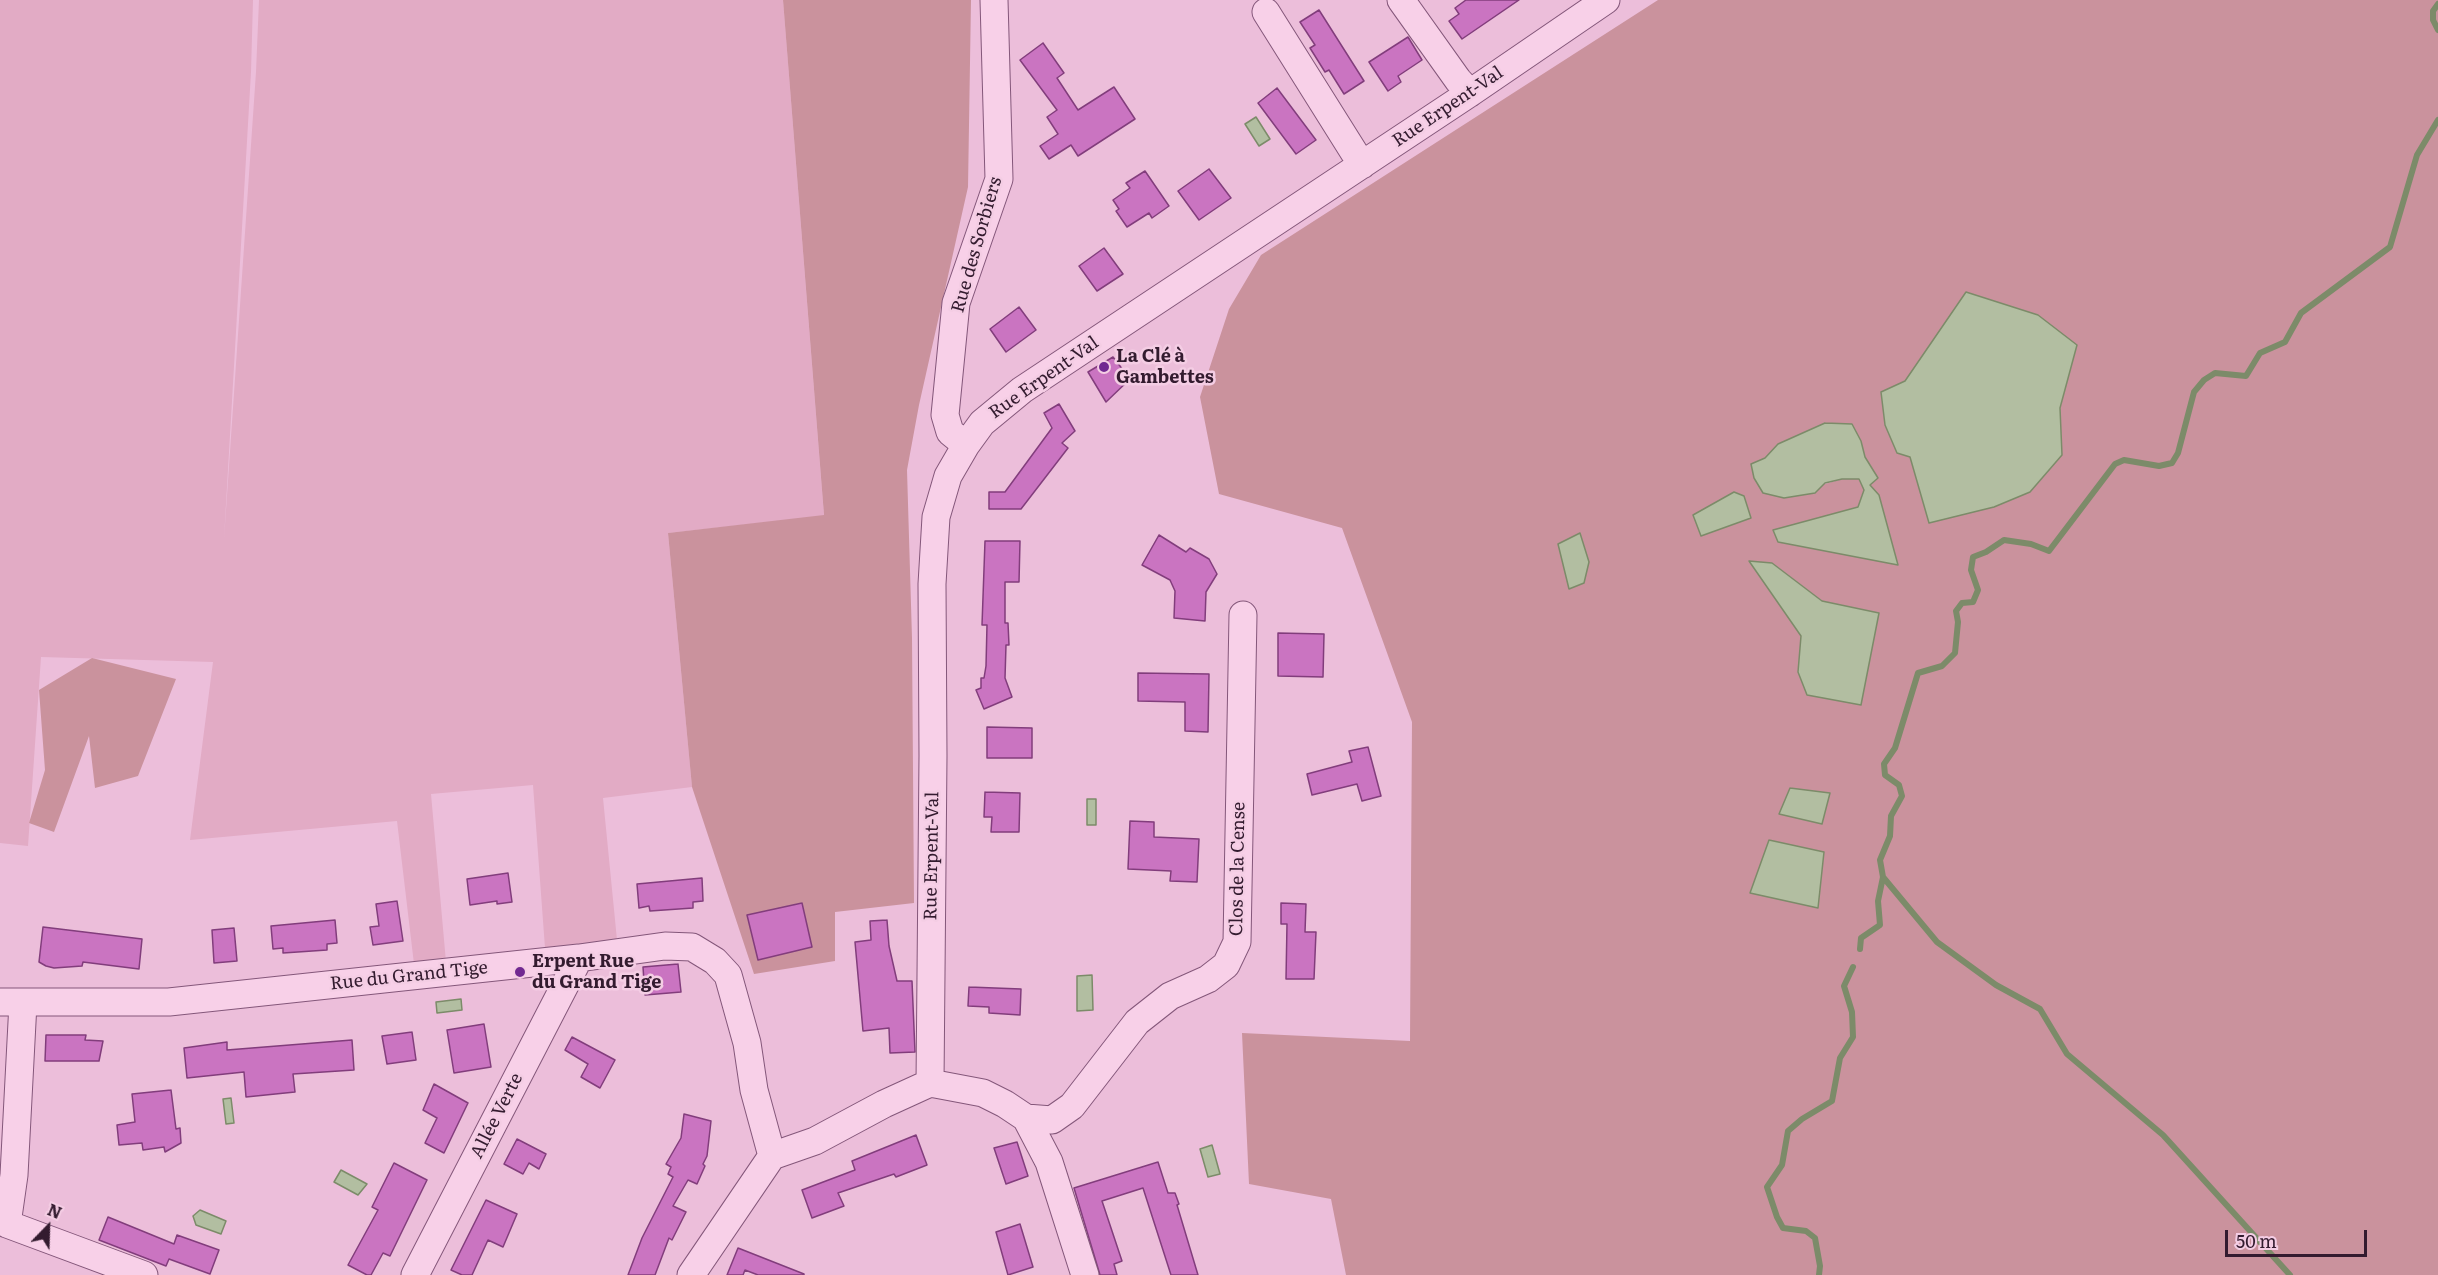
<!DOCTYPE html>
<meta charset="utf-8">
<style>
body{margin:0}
#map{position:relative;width:2438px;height:1275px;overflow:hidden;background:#ecbeda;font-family:Literata,serif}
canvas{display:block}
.north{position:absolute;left:18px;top:1197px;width:60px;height:60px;-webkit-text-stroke:4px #f4cde4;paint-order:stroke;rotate:23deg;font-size:16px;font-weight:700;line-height:24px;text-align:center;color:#331b2f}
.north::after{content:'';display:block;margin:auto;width:21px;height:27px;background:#331b2f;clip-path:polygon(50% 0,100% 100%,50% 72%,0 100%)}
.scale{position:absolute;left:2225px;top:1230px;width:142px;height:27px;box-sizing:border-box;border:3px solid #331b2f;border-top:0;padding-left:8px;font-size:18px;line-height:21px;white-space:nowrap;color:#331b2f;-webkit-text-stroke:4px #f4cde4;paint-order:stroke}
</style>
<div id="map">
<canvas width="2438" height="1275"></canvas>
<div class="north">N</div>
<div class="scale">50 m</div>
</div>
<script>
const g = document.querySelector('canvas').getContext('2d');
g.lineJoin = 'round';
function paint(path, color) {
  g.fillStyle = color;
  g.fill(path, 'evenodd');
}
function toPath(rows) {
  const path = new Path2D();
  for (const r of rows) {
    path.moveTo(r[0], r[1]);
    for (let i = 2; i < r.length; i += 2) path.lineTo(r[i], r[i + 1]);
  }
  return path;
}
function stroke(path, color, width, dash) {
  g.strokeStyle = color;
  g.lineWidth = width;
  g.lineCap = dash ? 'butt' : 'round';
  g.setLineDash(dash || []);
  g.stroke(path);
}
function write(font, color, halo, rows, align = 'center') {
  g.font = font + ' Literata,serif';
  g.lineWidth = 5;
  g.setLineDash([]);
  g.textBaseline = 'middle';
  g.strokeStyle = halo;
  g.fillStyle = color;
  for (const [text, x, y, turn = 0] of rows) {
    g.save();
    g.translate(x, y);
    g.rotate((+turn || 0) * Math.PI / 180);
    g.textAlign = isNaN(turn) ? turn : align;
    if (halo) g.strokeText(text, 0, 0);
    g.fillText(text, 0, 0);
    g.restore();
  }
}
const farmland = toPath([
 [0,0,253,0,251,72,224,539,256,72,259,0,783,0,824,516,668,533,692,787,603,798,617,940,545,948,533,785,431,794,446,962,414,964,397,821,190,840,213,662,41,657,28,846,0,843]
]);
const green = toPath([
 [783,0,971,0,968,187,919,405,907,470,912,638,914,903,835,912,835,961,754,974,692,787,668,533,824,515],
 [1658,0,2438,0,2438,1275,1346,1275,1331,1199,1249,1184,1242,1033,1410,1041,1412,722,1342,528,1219,494,1200,397,1229,309,1261,255],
 [2076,345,2060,409,2062,455,2030,492,1994,507,1929,522,1910,457,1897,453,1885,425,1881,392,1905,381],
 [1861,441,1865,457,1878,478,1869,485,1898,564,1773,530,1858,507,1864,489,1859,479,1842,479,1825,484,1751,464,1765,458],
 [1749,561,1772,563,1822,601,1879,613,1798,672,1801,636],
 [92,658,176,679,138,776,95,788,89,736,54,832,29,823,45,770,39,690]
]);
const water = toPath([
 [1256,117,1270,139,1259,146,1245,124,1256,117],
 [1966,292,2038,315,2077,345,2060,408,2062,455,2030,492,1994,507,1929,523,1910,457,1897,453,1885,425,1881,392,1905,381,1966,292],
 [1825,423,1852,424,1861,441,1865,457,1878,478,1870,485,1879,495,1898,565,1778,542,1773,530,1858,507,1864,490,1859,479,1842,479,1825,483,1815,493,1784,498,1763,493,1754,478,1751,464,1765,458,1778,444,1825,423],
 [1734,492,1744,496,1751,518,1701,536,1693,515,1734,492],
 [1580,533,1589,562,1584,583,1569,589,1558,544,1580,533],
 [1749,561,1772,563,1822,601,1879,613,1861,705,1807,695,1798,672,1801,636,1749,561],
 [1790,788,1830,793,1822,824,1779,814,1790,788],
 [1087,799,1096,799,1096,825,1087,825,1087,799],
 [1769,840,1824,852,1818,908,1750,893,1769,840],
 [1092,975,1093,1010,1077,1011,1077,976,1092,975],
 [461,999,462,1010,437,1013,436,1002,461,999],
 [231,1098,234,1123,226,1124,223,1099,231,1098],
 [1212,1145,1220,1174,1208,1177,1200,1149,1212,1145],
 [341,1170,367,1184,358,1195,334,1182,341,1170],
 [200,1210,226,1221,221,1234,196,1225,193,1216,200,1210]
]);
const stream = toPath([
 [2438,4,2433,11,2433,20,2438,30],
 [1883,877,1937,942,1996,985,2040,1009,2067,1054,2163,1135,2290,1275],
 [1860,949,1861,938,1880,925,1878,901,1883,877,1880,860,1890,836,1891,816,1902,796,1899,785,1885,775,1884,764,1895,748,1918,673,1942,666,1955,653,1958,622,1956,611,1962,603,1973,602,1978,590,1971,570,1973,557,1986,552,2004,540,2031,544,2049,551,2115,464,2124,460,2159,466,2172,463,2178,453,2194,392,2204,380,2215,373,2246,376,2260,353,2285,342,2301,313,2390,247,2417,155,2438,120],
 [1819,1275,1820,1266,1815,1238,1806,1231,1783,1228,1777,1217,1767,1187,1782,1165,1788,1131,1802,1119,1832,1101,1840,1058,1853,1037,1852,1012,1844,986,1853,967]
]);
const building = toPath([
 [1466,0,1519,0,1462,39,1449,21,1459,14,1455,8,1466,0],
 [1319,10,1364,81,1344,94,1329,70,1325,72,1310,48,1315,45,1300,22,1319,10],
 [1408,37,1422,60,1398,76,1401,82,1388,91,1369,62,1408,37],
 [1043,43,1064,73,1057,78,1078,110,1114,87,1135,119,1078,156,1071,145,1049,159,1040,146,1058,134,1047,117,1057,110,1020,60,1043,43],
 [1277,88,1316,140,1296,154,1258,103,1277,88],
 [1209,169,1231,198,1199,220,1178,191,1209,169],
 [1145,171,1169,206,1152,218,1149,213,1127,227,1116,211,1119,209,1113,200,1130,188,1126,183,1145,171],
 [1104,248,1123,274,1097,291,1079,266,1104,248],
 [1019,307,1036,330,1006,352,990,329,1019,307],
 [1113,357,1130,379,1106,402,1088,372,1113,357],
 [1059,404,1075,431,1062,443,1068,448,1021,509,989,509,989,492,1005,492,1052,428,1044,413,1059,404],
 [1159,535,1186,552,1190,548,1209,559,1217,574,1206,592,1205,621,1174,618,1175,591,1170,580,1142,565,1159,535],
 [985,541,1020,541,1019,582,1005,582,1005,623,1008,623,1009,645,1006,645,1005,678,1012,697,984,709,976,690,981,688,981,678,984,678,986,666,987,625,982,625,985,541],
 [1278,633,1324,634,1323,677,1278,676,1278,633],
 [1138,673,1209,674,1208,732,1185,731,1185,702,1138,701,1138,673],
 [987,727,1032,728,1032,758,987,758,987,727],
 [1368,747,1381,796,1362,801,1357,784,1312,795,1307,774,1352,762,1349,751,1368,747],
 [985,792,1020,793,1019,832,991,832,992,817,984,817,985,792],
 [1130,821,1154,822,1154,837,1199,839,1197,882,1170,881,1171,871,1128,869,1130,821],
 [508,873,512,902,497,904,497,901,470,905,467,879,508,873],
 [702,878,703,901,693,902,693,908,650,911,649,906,639,908,637,884,702,878],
 [397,901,403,941,373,945,370,927,379,926,376,904,397,901],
 [802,903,812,947,758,960,747,915,802,903],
 [1281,903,1306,904,1305,932,1316,932,1314,979,1286,979,1287,924,1281,924,1281,903],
 [335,920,337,943,327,944,327,950,283,953,283,948,273,949,271,926,335,920],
 [887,920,889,946,897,981,912,981,915,1052,890,1053,889,1028,863,1031,855,942,871,940,870,921,887,920],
 [43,927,142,939,139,969,83,962,82,966,54,968,46,966,39,962,43,927],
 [234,928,237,961,214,963,212,930,234,928],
 [678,964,681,992,645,995,643,967,678,964],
 [969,987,1021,989,1020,1015,989,1013,989,1007,968,1006,969,987],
 [484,1024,491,1067,454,1073,447,1030,484,1024],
 [412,1032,416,1060,387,1064,382,1036,412,1032],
 [46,1035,86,1035,85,1040,103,1041,99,1061,45,1061,46,1035],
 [572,1037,615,1060,600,1088,581,1077,588,1064,565,1050,572,1037],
 [352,1040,354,1070,293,1074,295,1092,246,1097,244,1072,187,1078,184,1048,227,1042,227,1050,352,1040],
 [434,1084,468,1103,444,1153,425,1143,437,1118,423,1110,434,1084],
 [171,1090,176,1129,180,1128,181,1143,165,1152,164,1147,143,1150,142,1143,119,1145,117,1125,135,1122,132,1094,171,1090],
 [684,1114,711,1121,707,1156,703,1164,705,1166,697,1184,688,1180,673,1206,686,1212,672,1240,669,1238,655,1275,628,1275,642,1238,673,1177,668,1174,671,1167,666,1164,681,1138,684,1114],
 [916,1135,927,1165,896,1177,894,1174,838,1193,844,1206,812,1218,802,1190,855,1170,852,1161,916,1135],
 [517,1139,546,1154,539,1169,529,1163,523,1174,504,1164,517,1139],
 [1017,1142,1028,1176,1006,1184,994,1148,1017,1142],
 [1158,1162,1168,1193,1175,1193,1179,1204,1177,1205,1198,1275,1171,1275,1143,1188,1102,1201,1122,1261,1114,1264,1117,1275,1100,1275,1074,1188,1158,1162],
 [394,1163,427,1180,390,1256,383,1253,371,1275,367,1275,348,1265,378,1210,372,1207,394,1163],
 [486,1200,517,1214,503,1247,488,1240,472,1275,462,1275,451,1270,486,1200],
 [108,1217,174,1244,177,1235,219,1250,210,1274,169,1259,166,1266,99,1240,108,1217],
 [1020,1224,1033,1267,1008,1275,996,1232,1020,1224],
 [738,1248,804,1274,804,1275,758,1275,745,1270,743,1275,727,1275,738,1248]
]);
const minor = toPath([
 [1401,0,1458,80,1470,93],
 [1266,12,1362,165],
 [966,445,950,432,945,415,956,303,999,179,994,0],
 [0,1002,169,1002,579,958,665,946,692,947,715,961,728,975,747,1043,754,1090,772,1156],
 [23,1003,14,1175,7,1224,144,1275],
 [930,1083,933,756,932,584,936,517,948,476,966,445,982,423,1022,390,1470,93,1606,0],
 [930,1083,983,1093,1005,1104,1026,1118,1049,1162,1085,1275],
 [1026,1118,1052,1120,1072,1106,1137,1022,1170,996,1208,979,1226,965,1237,942,1243,615],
 [415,1275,579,958],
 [691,1275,772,1156,815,1141,884,1104,930,1083]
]);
const markers = [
 [1104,367,6,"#712891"],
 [520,972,6,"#712891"]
];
const streetNames = [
 ["Rue Erpent-Val",1448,107,-34],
 ["Rue des Sorbiers",977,245,-74],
 ["Rue Erpent-Val",1044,378,-35],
 ["Rue Erpent-Val",932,856,-89],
 ["Clos de la Cense",1238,869,-89],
 ["Rue du Grand Tige",409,976,-6],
 ["Allée Verte",497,1116,-63]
];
const poiNames = [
 ["La Clé à",1116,357],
 ["Gambettes",1116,378],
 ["Erpent Rue",532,962],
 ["du Grand Tige",532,983]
];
paint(farmland, '#e2abc5');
paint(green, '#ca929d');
paint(water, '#b2bea1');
stroke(water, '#7c8b69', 1.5);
stroke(stream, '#7c8b69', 6);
paint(building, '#ca74c1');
stroke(building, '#823d7c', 1.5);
stroke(minor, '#84577a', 29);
stroke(minor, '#f8d0e8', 27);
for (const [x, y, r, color] of markers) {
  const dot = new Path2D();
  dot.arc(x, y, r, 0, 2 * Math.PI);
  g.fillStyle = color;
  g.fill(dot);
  stroke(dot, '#f4cde4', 2);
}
write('18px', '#331b2f', '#f4cde4', streetNames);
write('bold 18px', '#331b2f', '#f4cde4', poiNames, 'left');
</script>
